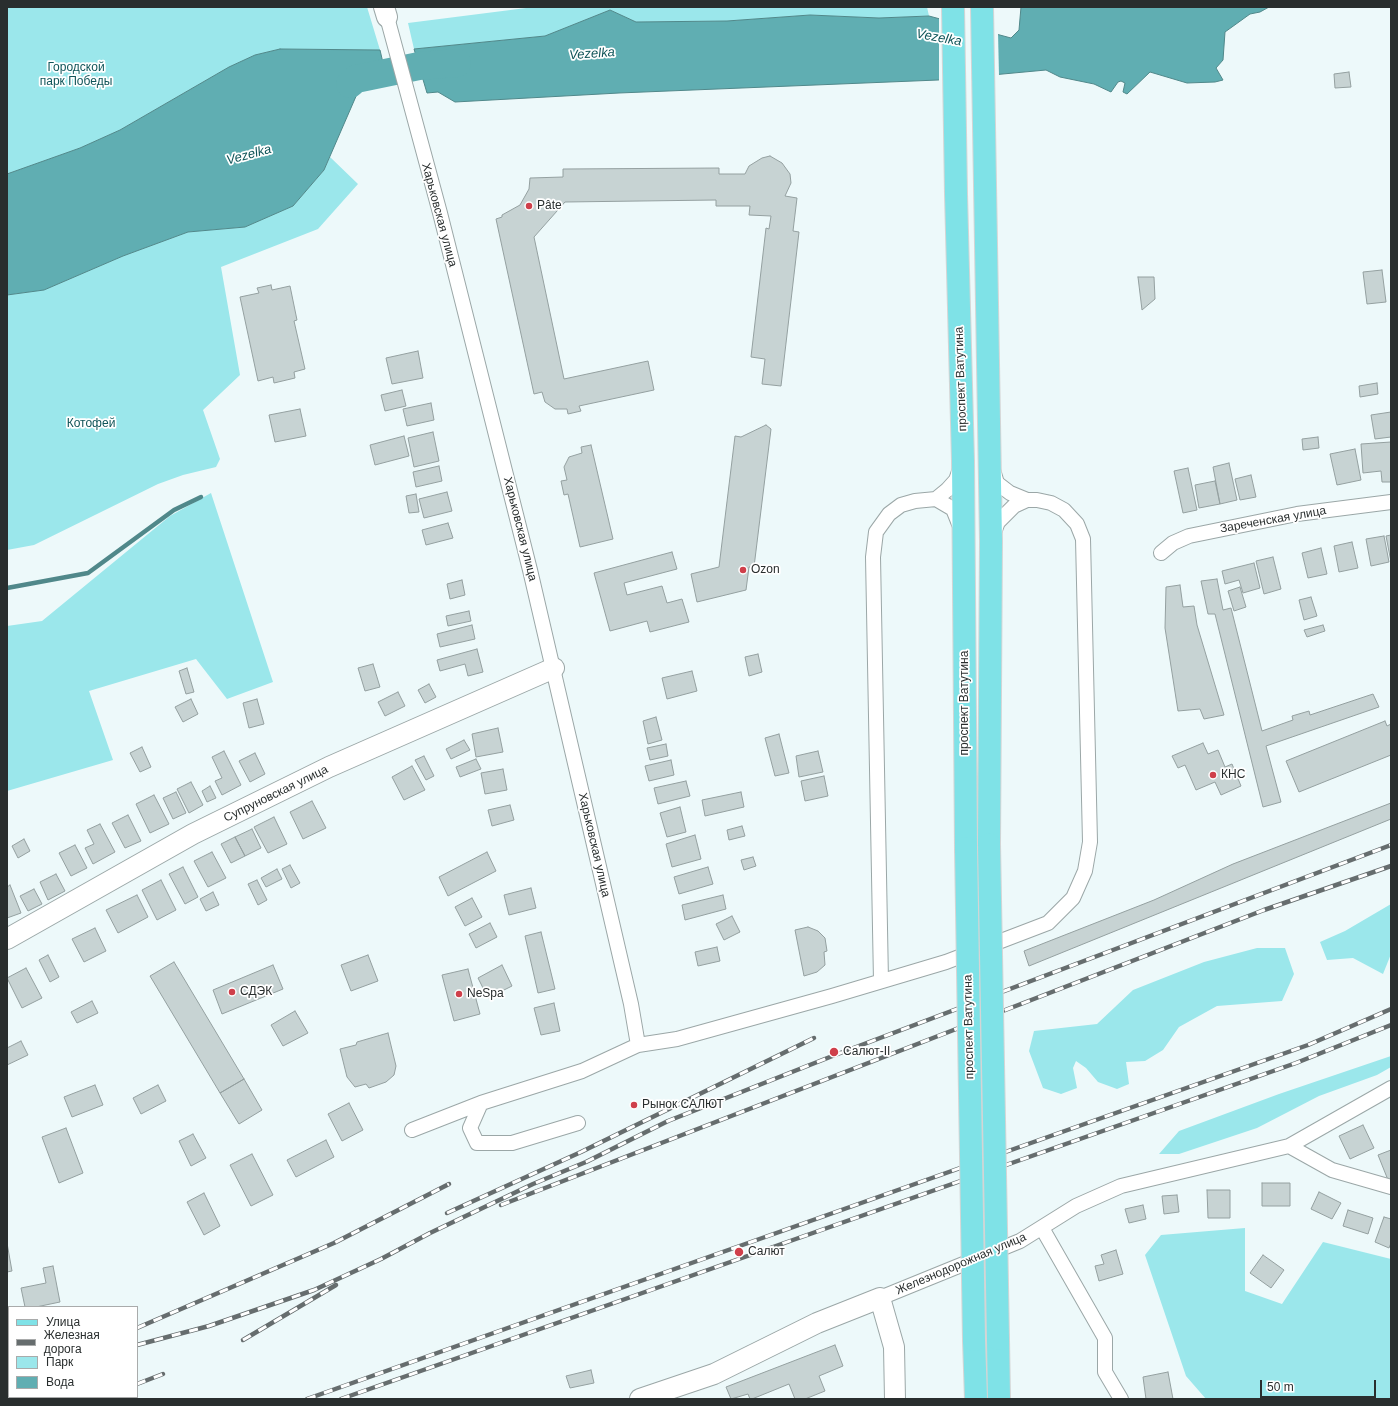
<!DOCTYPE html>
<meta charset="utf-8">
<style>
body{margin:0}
#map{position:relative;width:1398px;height:1406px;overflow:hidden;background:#edf9fa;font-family:Arial,sans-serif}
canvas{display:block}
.frame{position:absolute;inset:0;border:8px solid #292e2e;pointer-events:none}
.legend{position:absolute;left:8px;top:1306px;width:130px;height:92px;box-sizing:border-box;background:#fff;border:1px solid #a9abab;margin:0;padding:5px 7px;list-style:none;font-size:12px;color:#292e2e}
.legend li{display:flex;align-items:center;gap:8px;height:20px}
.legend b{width:20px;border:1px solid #a9abab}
.scale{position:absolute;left:1260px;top:1380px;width:116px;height:18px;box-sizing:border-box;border:2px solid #292e2e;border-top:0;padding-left:5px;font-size:12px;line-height:14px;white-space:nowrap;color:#292e2e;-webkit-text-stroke:3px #fff;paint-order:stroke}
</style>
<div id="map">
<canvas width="1398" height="1406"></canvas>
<div class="frame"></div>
<ul class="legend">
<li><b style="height:5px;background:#7fe2e7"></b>Улица</li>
<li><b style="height:5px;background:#666d6e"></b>Железная дорога</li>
<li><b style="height:11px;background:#9be7eb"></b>Парк</li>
<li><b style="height:11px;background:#60aeb2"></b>Вода</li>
</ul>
<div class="scale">50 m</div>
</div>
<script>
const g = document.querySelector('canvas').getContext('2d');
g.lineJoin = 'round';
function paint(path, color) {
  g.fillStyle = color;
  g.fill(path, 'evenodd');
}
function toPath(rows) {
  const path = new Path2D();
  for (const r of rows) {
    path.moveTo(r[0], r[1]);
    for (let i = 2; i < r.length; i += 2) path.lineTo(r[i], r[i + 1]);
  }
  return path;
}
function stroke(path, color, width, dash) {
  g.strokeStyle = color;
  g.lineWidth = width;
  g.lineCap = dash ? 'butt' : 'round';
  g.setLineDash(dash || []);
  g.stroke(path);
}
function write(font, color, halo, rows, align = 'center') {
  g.font = font + ' Arial,sans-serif';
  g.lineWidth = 3.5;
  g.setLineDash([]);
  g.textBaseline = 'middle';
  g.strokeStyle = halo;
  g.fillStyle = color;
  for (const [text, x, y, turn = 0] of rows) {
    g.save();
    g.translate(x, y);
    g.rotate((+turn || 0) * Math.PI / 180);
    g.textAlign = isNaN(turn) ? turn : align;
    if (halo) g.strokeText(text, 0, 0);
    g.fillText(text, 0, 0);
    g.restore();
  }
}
const green = toPath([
 [7,7,367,7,380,50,280,49,255,55,229,67,120,130,80,148,7,174],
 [534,7,927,7,929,16,879,18,810,15,727,21,636,22,610,10,545,36,414,49,408,23],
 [330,157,358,184,318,229,221,267,240,375,203,410,220,459,216,467,183,475,158,484,34,545,7,550,7,295,44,290,123,256,188,232,245,227,293,206,324,170],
 [211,493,273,682,227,699,196,659,89,691,113,760,7,791,7,626,42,621,170,516],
 [1391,904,1391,954,1383,974,1353,958,1327,960,1320,942,1345,931],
 [1257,948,1285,948,1294,974,1282,1001,1217,1006,1179,1027,1163,1050,1145,1061,1126,1062,1129,1084,1117,1089,1098,1082,1086,1068,1076,1061,1073,1068,1077,1088,1061,1094,1043,1088,1029,1051,1034,1031,1097,1024,1133,990,1204,962],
 [1391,1056,1391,1067,1377,1075,1319,1096,1257,1128,1179,1154,1159,1154,1179,1131,1279,1094],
 [1245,1228,1245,1291,1282,1304,1323,1242,1391,1259,1391,1399,1206,1399,1186,1376,1145,1255,1161,1235]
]);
const water = toPath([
 [1021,7,1269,7,1260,12,1250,14,1225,32,1223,60,1216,68,1223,80,1215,82,1187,83,1150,72,1127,94,1123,92,1125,83,1121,81,1118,82,1111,92,1094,84,1060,77,1046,70,938,80,619,93,455,102,438,92,427,93,414,49,545,36,610,10,636,22,727,21,810,15,879,18,929,16,1011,38,1019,30,1021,7],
 [280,49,380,50,387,80,368,86,357,94,324,170,293,206,245,227,188,232,123,256,44,290,7,295,7,174,80,148,120,130,229,67,255,55,280,49]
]);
const pier = toPath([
 [939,17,998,32,999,76,939,82]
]);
const stream = toPath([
 [7,588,88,573,174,510,201,497]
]);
const river = toPath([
 [350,84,356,79,419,66,457,63]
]);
const building = toPath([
 [1349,72,1351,87,1335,88,1334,74,1349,72],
 [770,156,782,163,790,174,791,183,785,196,797,198,793,231,799,232,781,386,762,384,765,359,751,357,766,228,769,229,771,216,749,215,750,206,716,206,716,200,565,202,534,237,564,379,648,361,654,390,579,406,581,411,568,414,567,409,555,409,545,402,542,392,534,394,496,219,502,217,502,215,520,205,529,189,530,178,563,177,563,169,719,168,719,174,745,174,749,166,762,158,770,156],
 [1382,270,1386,302,1367,304,1363,272,1382,270],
 [1138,277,1154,277,1155,299,1142,310,1138,277],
 [271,285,272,290,290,286,297,320,294,321,305,369,294,372,295,378,274,383,273,377,258,381,240,297,259,293,257,288,271,285],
 [418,351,423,378,392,384,386,358,418,351],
 [1377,383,1378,394,1360,397,1359,386,1377,383],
 [402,390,406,406,385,411,381,395,402,390],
 [431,403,434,420,407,426,403,409,431,403],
 [300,409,306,436,275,442,269,415,300,409],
 [1391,412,1391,437,1375,439,1371,415,1391,412],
 [766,425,771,429,754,567,749,567,746,590,697,602,691,574,719,567,735,436,741,437,766,425],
 [433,432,439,461,414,467,408,438,433,432],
 [404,436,409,456,375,465,370,445,404,436],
 [1318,437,1319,448,1303,450,1302,439,1318,437],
 [1391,442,1391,482,1382,482,1381,471,1363,473,1361,444,1391,442],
 [591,445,613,539,580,547,568,494,564,495,561,481,567,480,564,467,569,457,582,453,581,447,591,445],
 [1355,449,1361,480,1337,485,1330,454,1355,449],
 [1229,463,1237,500,1220,504,1213,467,1229,463],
 [439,466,442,481,416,487,413,472,439,466],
 [1188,468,1197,510,1183,513,1174,471,1188,468],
 [1251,475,1256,497,1240,500,1235,479,1251,475],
 [1215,481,1220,504,1199,508,1195,485,1215,481],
 [447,492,452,511,424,518,419,499,447,492],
 [416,494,419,512,409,513,406,496,416,494],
 [448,523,453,538,426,545,422,530,448,523],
 [1391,535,1391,562,1386,536,1391,535],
 [1384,536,1389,562,1371,566,1366,539,1384,536],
 [1352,542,1358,568,1339,572,1334,546,1352,542],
 [1321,548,1327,574,1308,578,1302,553,1321,548],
 [672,552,677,569,624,583,627,595,662,586,667,603,682,599,689,622,650,632,647,621,610,631,594,573,672,552],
 [1273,557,1281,589,1264,594,1256,561,1273,557],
 [1254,563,1260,588,1243,593,1239,580,1225,584,1222,571,1254,563],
 [1217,579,1223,610,1231,608,1262,731,1293,720,1292,716,1309,711,1310,715,1373,694,1379,707,1266,746,1281,802,1263,807,1215,614,1208,614,1201,581,1217,579],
 [462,580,465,595,450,599,447,584,462,580],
 [1180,585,1183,607,1194,606,1197,625,1224,715,1204,719,1200,709,1178,711,1165,628,1166,587,1180,585],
 [1240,587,1246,607,1234,611,1228,591,1240,587],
 [1311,597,1317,616,1304,620,1299,600,1311,597],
 [469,611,471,621,448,626,446,616,469,611],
 [472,625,475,639,440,647,437,634,472,625],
 [1323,625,1325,631,1307,637,1304,630,1323,625],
 [477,649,483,672,468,676,465,664,440,671,437,660,477,649],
 [758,654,762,672,749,676,745,657,758,654],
 [373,664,380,687,365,691,358,668,373,664],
 [187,668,194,692,186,694,179,671,187,668],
 [692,671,697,691,667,699,662,678,692,671],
 [429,684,436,697,425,703,418,690,429,684],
 [398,692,405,706,385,716,378,702,398,692],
 [191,699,198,714,183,722,175,707,191,699],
 [257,699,264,724,249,728,243,703,257,699],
 [656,717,662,740,648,744,643,721,656,717],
 [1385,721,1387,726,1391,724,1391,755,1299,792,1286,761,1385,721],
 [498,728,503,752,476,757,472,734,498,728],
 [779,734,789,773,775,776,765,738,779,734],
 [464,740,470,750,451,759,446,749,464,740],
 [1203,743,1208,754,1218,750,1225,767,1232,764,1241,786,1221,795,1215,782,1196,790,1185,765,1178,768,1172,756,1203,743],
 [666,744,668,756,650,760,647,748,666,744],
 [142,747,151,767,140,772,130,753,142,747],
 [224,751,241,785,222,795,215,781,222,778,212,757,224,751],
 [818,751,823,772,799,777,796,756,818,751],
 [255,753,265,774,250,782,239,761,255,753],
 [424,756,434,776,426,780,415,760,424,756],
 [476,759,481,769,460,777,456,767,476,759],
 [671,760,674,775,649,781,645,766,671,760],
 [412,766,425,790,404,800,392,777,412,766],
 [503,769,507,790,485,794,481,773,503,769],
 [824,776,828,796,805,801,801,781,824,776],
 [686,781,690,796,658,804,654,788,686,781],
 [191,782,203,805,189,813,177,789,191,782],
 [210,786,216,798,207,802,202,791,210,786],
 [176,792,186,813,173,819,163,798,176,792],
 [741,792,744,807,705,816,702,800,741,792],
 [154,795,169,824,150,833,136,804,154,795],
 [312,801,326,828,303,839,290,812,312,801],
 [1391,803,1391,819,1029,966,1024,951,1154,900,1233,864,1391,803],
 [510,805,514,820,492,826,488,810,510,805],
 [680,807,686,832,667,837,660,813,680,807],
 [128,815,141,841,125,848,112,823,128,815],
 [274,817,287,844,268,853,254,827,274,817],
 [100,824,115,852,93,864,85,848,94,844,87,830,100,824],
 [742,826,745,836,729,840,727,830,742,826],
 [252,829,261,848,245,856,235,837,252,829],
 [695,835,701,859,672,867,666,844,695,835],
 [235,837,245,856,231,863,221,844,235,837],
 [24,839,30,851,18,858,12,846,24,839],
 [75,845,87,868,71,876,59,853,75,845],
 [212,852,226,878,208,887,194,861,212,852],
 [487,852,496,871,448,896,439,877,487,852],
 [753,857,756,866,744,870,741,860,753,857],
 [290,865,300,883,291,888,282,869,290,865],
 [183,867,198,897,185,904,169,874,183,867],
 [708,867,713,884,679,894,674,877,708,867],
 [277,869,282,879,266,887,261,878,277,869],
 [56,874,65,891,48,900,40,882,56,874],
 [161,880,176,910,157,920,142,890,161,880],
 [257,880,267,900,258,905,248,884,257,880],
 [10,885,21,913,7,918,7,887,10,885],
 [531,888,536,908,509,915,504,895,531,888],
 [34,889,42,904,28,911,20,896,34,889],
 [213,892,219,905,206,911,200,899,213,892],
 [137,895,148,917,118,933,106,910,137,895],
 [723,895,726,909,685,920,682,905,723,895],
 [472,898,482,917,465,926,455,907,472,898],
 [732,916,740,932,724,940,716,924,732,916],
 [490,923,497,937,476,948,469,934,490,923],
 [808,927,818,931,825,938,827,951,824,952,825,965,817,972,804,976,795,930,808,927],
 [95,928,106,951,84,962,72,939,95,928],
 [541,932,555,989,538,993,525,936,541,932],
 [717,947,720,961,698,966,695,952,717,947],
 [48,955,59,977,50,982,39,960,48,955],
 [368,955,378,981,351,991,341,965,368,955],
 [174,962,244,1079,220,1093,150,976,174,962],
 [273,965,283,989,222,1014,213,990,273,965],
 [502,965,512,986,488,998,478,978,502,965],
 [26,968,42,998,22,1008,7,978,26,968],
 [468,969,480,1014,454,1021,442,975,468,969],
 [92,1001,98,1013,77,1023,71,1012,92,1001],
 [554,1003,560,1031,541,1035,534,1008,554,1003],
 [295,1011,308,1033,283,1046,271,1025,295,1011],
 [388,1033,396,1066,394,1075,386,1082,369,1088,366,1084,355,1087,347,1077,340,1049,356,1045,357,1042,388,1033],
 [21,1041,28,1055,7,1065,7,1048,21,1041],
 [244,1079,262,1110,239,1124,220,1093,244,1079],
 [95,1085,103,1105,72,1117,64,1097,95,1085],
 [158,1085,166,1101,141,1114,133,1098,158,1085],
 [349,1103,363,1130,342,1141,328,1114,349,1103],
 [1363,1125,1374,1148,1350,1159,1339,1136,1363,1125],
 [66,1128,83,1173,59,1183,42,1137,66,1128],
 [193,1134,206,1158,191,1166,179,1141,193,1134],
 [326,1140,334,1157,296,1177,287,1160,326,1140],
 [1391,1150,1391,1185,1390,1185,1378,1155,1391,1150],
 [252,1154,273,1195,251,1206,230,1165,252,1154],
 [1262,1183,1290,1183,1290,1206,1262,1206,1262,1183],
 [1207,1190,1230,1190,1230,1218,1208,1218,1207,1190],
 [1319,1192,1341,1203,1332,1219,1311,1209,1319,1192],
 [204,1193,220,1226,204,1235,187,1202,204,1193],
 [1177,1195,1179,1212,1164,1214,1162,1196,1177,1195],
 [1143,1205,1146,1219,1129,1223,1125,1209,1143,1205],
 [1348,1210,1373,1218,1368,1234,1343,1226,1348,1210],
 [1384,1217,1391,1219,1391,1243,1389,1248,1375,1242,1384,1217],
 [7,1243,12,1271,7,1272,7,1243],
 [1116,1250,1123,1274,1099,1281,1095,1266,1104,1264,1101,1255,1116,1250],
 [1263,1255,1284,1270,1271,1288,1250,1273,1263,1255],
 [53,1266,60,1302,36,1307,25,1307,21,1288,46,1283,43,1268,53,1266],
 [835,1345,843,1366,819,1376,825,1391,805,1399,795,1399,789,1384,752,1399,750,1399,748,1394,731,1399,726,1387,835,1345],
 [591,1370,594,1383,570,1388,566,1376,591,1370],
 [1168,1372,1173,1399,1146,1399,1143,1377,1168,1372]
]);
const street = toPath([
 [387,17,440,213,530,570,631,1004,638,1045],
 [993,470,997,483,1010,493,1027,500],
 [936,499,947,490,956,480,960,469],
 [1161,553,1173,543,1189,536,1297,514,1391,502],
 [881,981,873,557,876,532,889,514,901,505,915,501,936,499,953,509,959,524],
 [481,1103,470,1128,477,1143,512,1143,578,1123],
 [412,1130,481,1103,582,1071,638,1045,677,1039,832,996,946,962,1048,923,1073,898,1085,871,1090,842,1083,539,1077,524,1064,510,1051,503,1037,500,1027,500,1014,506,998,522,993,535],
 [1289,1146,1332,1170,1391,1187],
 [1042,1228,1105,1338,1105,1372,1121,1399],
 [880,1298,1020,1241,1076,1206,1121,1186,1289,1146,1391,1088]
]);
const secondary = toPath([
 [384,7,387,17],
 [7,939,193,834,329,767,554,668],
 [640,1399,714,1374,817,1323,880,1298,894,1347,895,1399]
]);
const primary = toPath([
 [953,7,956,194,963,461,966,848],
 [982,7,991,541,989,844],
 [998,1339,999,1399],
 [974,1340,976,1399]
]);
const rail = toPath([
 [501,1205,1264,910,1391,866],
 [447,1213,581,1152,814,1038],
 [137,1328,334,1243,449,1184],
 [243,1340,336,1285],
 [137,1345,209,1326,314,1290,381,1259,430,1233,533,1184,586,1162,668,1121,835,1055,1391,845],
 [7,1383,9,1383],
 [137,1384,163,1374],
 [100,1399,106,1397],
 [307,1399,1308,1045,1391,1009],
 [341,1399,1296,1063,1391,1025]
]);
const primaryBridge = toPath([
 [989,844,998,1339],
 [966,848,974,1340]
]);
const markers = [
 [529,206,4,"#cf3f4a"],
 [743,570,4,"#cf3f4a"],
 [1213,775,4,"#cf3f4a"],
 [232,992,4,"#cf3f4a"],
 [459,994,4,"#cf3f4a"],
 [834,1052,5,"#cf3f4a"],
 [634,1105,4,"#cf3f4a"],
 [739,1252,5,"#cf3f4a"]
];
const parkNames = [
 ["Городской",76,68],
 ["парк Победы",76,82],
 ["Котофей",91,424]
];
const poiNames = [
 ["Pâte",537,206],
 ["Ozon",751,570],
 ["КНС",1221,775],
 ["СДЭК",240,992],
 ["NeSpa",467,994],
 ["Салют-II",843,1052],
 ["Рынок САЛЮТ",642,1105],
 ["Салют",748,1252]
];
const streetNames = [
 ["Харьковская улица",439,215,75],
 ["проспект Ватутина",961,379,-92],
 ["Зареченская улица",1273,520,-10],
 ["Харьковская улица",520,529,76],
 ["проспект Ватутина",965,703,-90],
 ["Супруновская улица",276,794,-26],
 ["Харьковская улица",594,845,77],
 ["проспект Ватутина",969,1027,-91],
 ["Железнодорожная улица",961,1264,-23]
];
const waterNames = [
 ["Vezelka",939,38,10],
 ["Vezelka",592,54,-4],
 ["Vezelka",249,155,-15]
];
paint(green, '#9be7eb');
paint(water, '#60aeb2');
stroke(water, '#50888a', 1);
paint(pier, '#edf9fa');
stroke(stream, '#50888a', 4.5);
stroke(river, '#60aeb2', 28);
paint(building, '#c7d3d3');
stroke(building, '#94a0a0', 1);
stroke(street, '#9ba7a7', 16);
stroke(secondary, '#9ba7a7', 22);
stroke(primary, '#d4d5d5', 24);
stroke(street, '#fff', 14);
stroke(secondary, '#fff', 20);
stroke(primary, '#7fe2e7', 22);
stroke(rail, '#666d6e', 4.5);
stroke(rail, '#fff', 3, [9]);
stroke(primaryBridge, '#d4d5d5', 24, []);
stroke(primaryBridge, '#7fe2e7', 22);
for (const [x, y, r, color] of markers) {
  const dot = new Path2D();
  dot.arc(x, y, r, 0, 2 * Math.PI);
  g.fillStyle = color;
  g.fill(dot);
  stroke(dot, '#fff', 1.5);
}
write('12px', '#105559', '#fff', parkNames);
write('12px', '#292e2e', '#fff', poiNames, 'left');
write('12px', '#292e2e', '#fff', streetNames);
write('italic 13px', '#105559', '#fff', waterNames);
</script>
